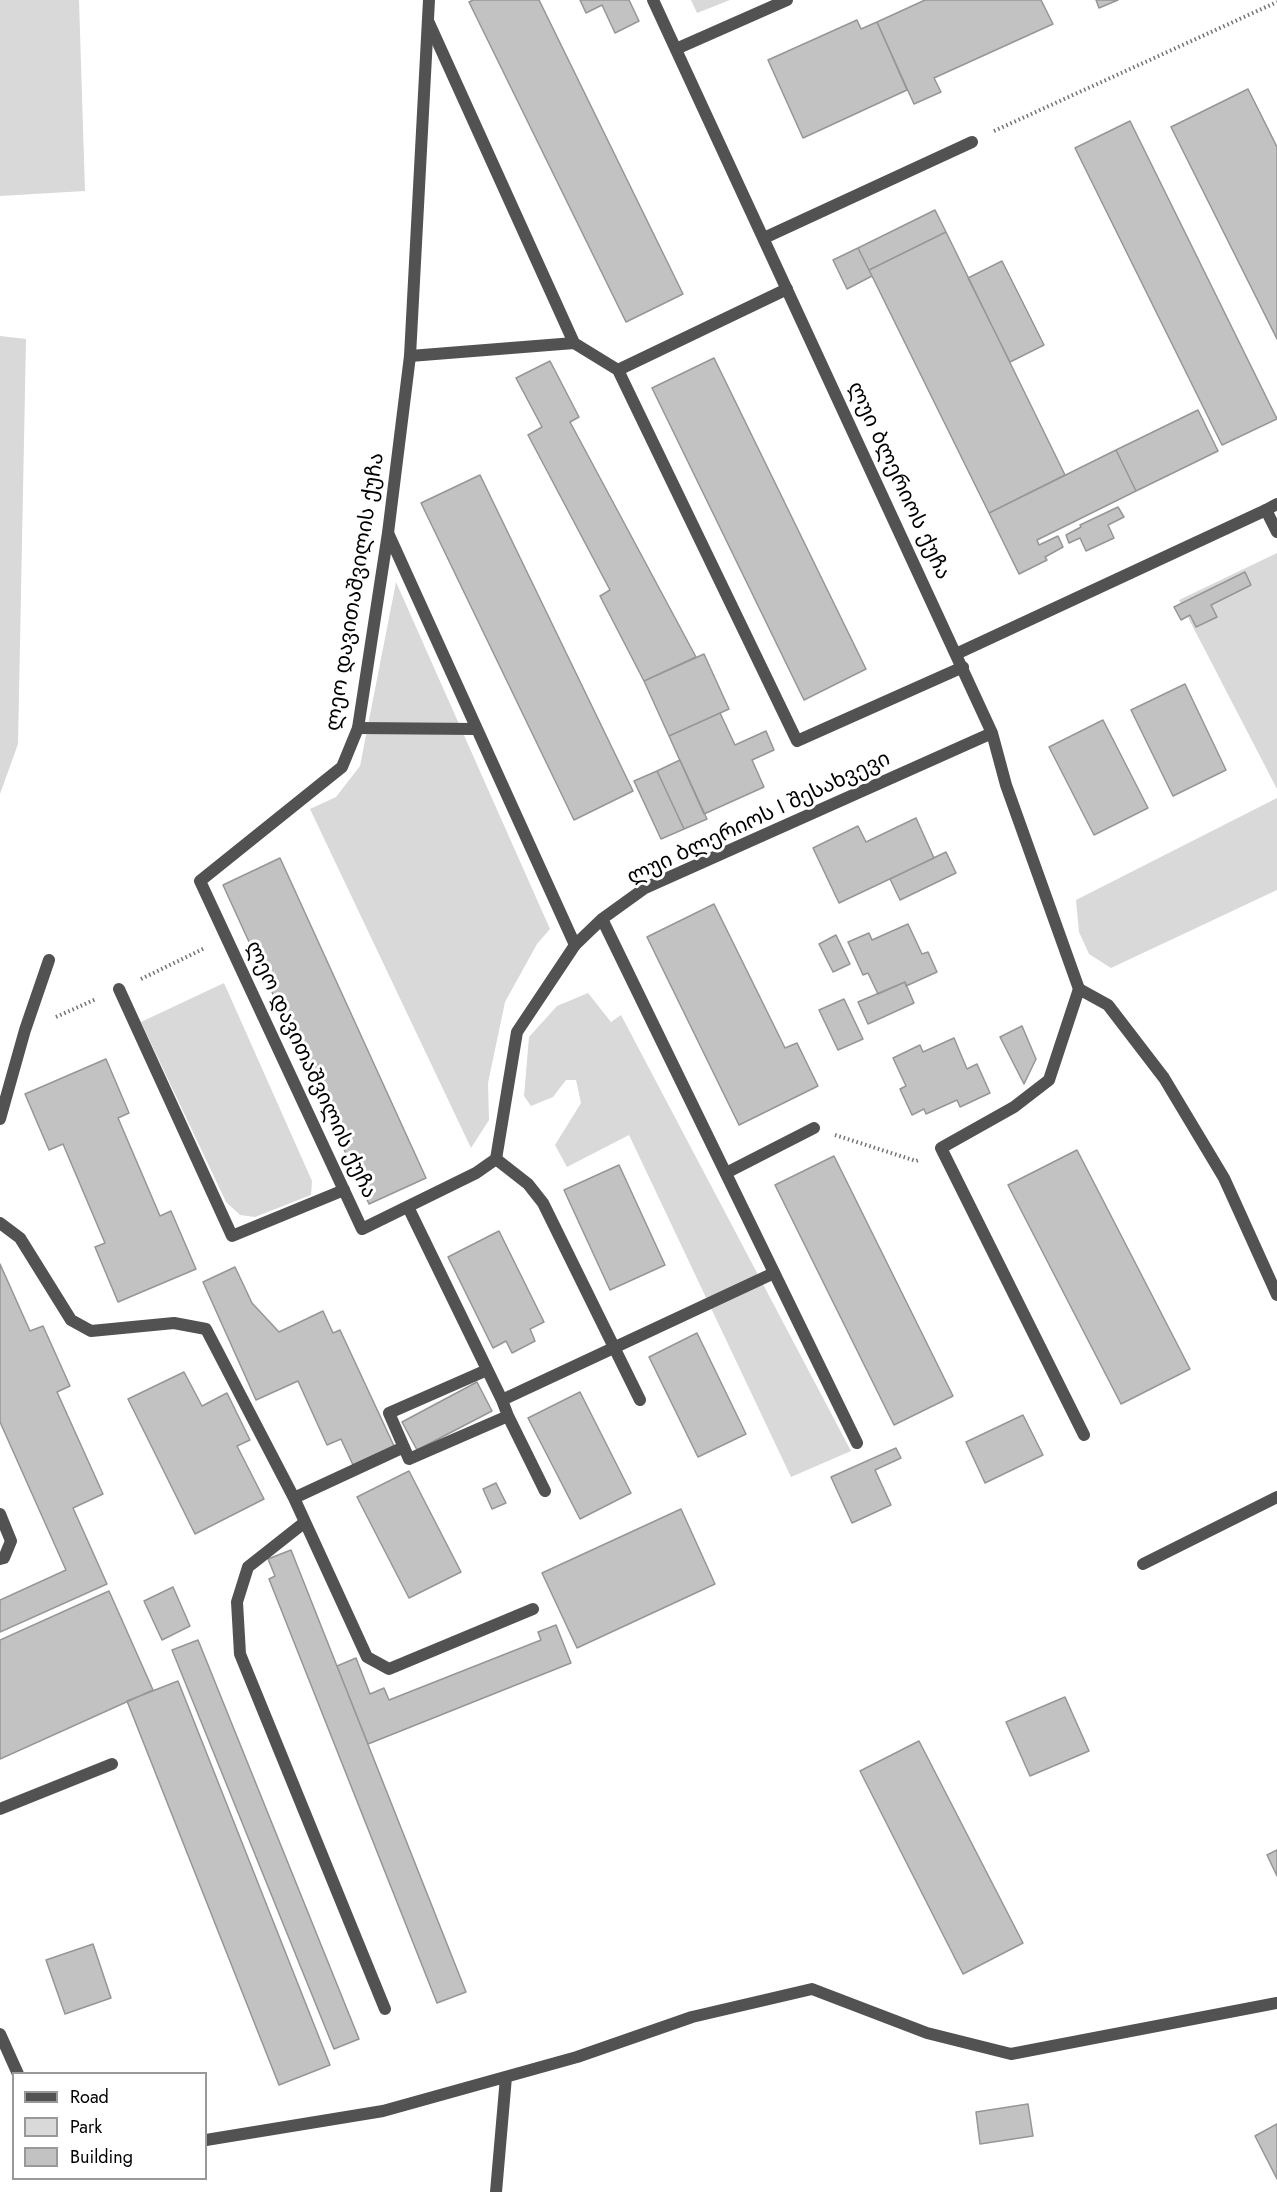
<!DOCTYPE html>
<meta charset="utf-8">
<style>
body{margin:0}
#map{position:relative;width:1277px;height:2192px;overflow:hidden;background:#fff;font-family:Jost,sans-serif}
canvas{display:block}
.legend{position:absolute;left:12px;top:2072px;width:195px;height:108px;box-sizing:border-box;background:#fff;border:2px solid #999;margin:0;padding:8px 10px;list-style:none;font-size:18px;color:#000}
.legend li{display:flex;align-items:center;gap:12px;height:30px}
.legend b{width:30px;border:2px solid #999}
</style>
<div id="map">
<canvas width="1277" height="2192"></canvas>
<ul class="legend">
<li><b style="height:8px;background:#525252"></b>Road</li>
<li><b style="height:16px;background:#d9d9d9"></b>Park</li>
<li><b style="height:16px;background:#c2c2c2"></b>Building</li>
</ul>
</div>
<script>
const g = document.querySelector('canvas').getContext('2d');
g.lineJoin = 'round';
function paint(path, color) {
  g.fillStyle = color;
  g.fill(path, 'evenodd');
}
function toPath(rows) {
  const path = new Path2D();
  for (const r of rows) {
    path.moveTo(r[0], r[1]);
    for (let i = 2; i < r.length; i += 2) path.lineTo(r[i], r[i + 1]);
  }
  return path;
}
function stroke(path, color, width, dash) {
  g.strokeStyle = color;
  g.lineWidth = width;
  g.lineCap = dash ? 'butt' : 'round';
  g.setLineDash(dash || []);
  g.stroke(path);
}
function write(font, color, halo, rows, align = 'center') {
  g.font = font + ' Jost,"Noto Sans Georgian",sans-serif';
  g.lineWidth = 6;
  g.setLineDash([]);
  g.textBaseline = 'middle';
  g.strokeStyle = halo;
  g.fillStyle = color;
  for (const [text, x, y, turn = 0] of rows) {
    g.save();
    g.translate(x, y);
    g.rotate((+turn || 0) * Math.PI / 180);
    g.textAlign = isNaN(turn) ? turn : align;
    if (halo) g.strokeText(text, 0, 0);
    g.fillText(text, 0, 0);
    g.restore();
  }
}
const green = toPath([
 [0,0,79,0,85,191,0,196],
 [691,0,730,0,697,13],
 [0,336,26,339,18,744,0,794],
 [1277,553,1277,789,1179,600],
 [396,582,550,929,537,944,505,1002,488,1083,489,1120,471,1148,310,809,336,797,360,766],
 [1277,798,1277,890,1111,968,1089,954,1079,932,1076,900],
 [224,983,312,1181,311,1195,255,1217,240,1215,226,1202,141,1022],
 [588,993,611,1022,621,1015,851,1451,791,1477,629,1135,567,1167,555,1145,581,1103,576,1080,566,1080,553,1097,531,1106,524,1096,529,1037,557,1006]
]);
const building = toPath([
 [473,0,539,0,683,294,626,322,469,2,473,0],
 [580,0,629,0,639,21,615,33,602,5,586,13,580,0],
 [925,0,1041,0,1053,24,934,78,941,92,914,104,877,22,925,0],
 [1096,0,1118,0,1099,8,1096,0],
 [857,20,861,29,877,22,907,90,803,138,768,60,857,20],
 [1248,89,1277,147,1277,339,1171,127,1248,89],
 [1130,121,1277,419,1222,445,1075,148,1130,121],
 [935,210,946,232,869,270,858,248,935,210],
 [946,232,1065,475,989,513,869,270,946,232],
 [858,248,872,276,847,289,833,260,858,248],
 [1002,261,1044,345,1010,362,968,278,1002,261],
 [714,358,866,669,804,700,652,388,714,358],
 [550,361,579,417,570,422,696,657,644,681,600,596,610,590,528,435,542,427,516,378,550,361],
 [1198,410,1218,451,1136,491,1116,450,1198,410],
 [1116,450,1136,491,1037,540,1039,545,1058,536,1063,547,1045,557,1047,560,1019,574,989,513,1116,450],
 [480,475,633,791,574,820,421,503,480,475],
 [1118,507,1124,517,1108,525,1114,538,1086,551,1080,538,1069,543,1066,535,1081,527,1080,525,1118,507],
 [1245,572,1251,585,1211,605,1217,617,1196,627,1190,615,1181,620,1174,607,1245,572],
 [704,654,729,709,669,736,644,681,704,654],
 [1185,684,1226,770,1173,796,1131,710,1185,684],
 [720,713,735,745,766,731,774,750,752,760,764,787,704,814,669,736,720,713],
 [1103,720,1148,808,1094,835,1049,747,1103,720],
 [680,760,707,819,684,829,657,771,680,760],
 [657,771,684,829,661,839,634,781,657,771],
 [916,818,934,858,839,903,813,848,858,826,866,842,916,818],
 [946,852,956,873,900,900,890,879,946,852],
 [280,858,426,1178,369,1204,223,885,280,858],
 [714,904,785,1048,797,1043,818,1086,739,1125,647,937,714,904],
 [908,924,922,954,928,952,937,972,906,986,905,982,878,994,868,973,863,975,848,942,869,933,872,940,908,924],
 [836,935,850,964,833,972,819,944,836,935],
 [905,982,914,1003,868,1024,858,1002,905,982],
 [844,999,863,1039,838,1050,819,1010,844,999],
 [1022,1026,1036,1059,1024,1084,1000,1037,1022,1026],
 [954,1038,967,1069,977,1064,990,1093,960,1107,957,1100,926,1114,924,1109,912,1115,900,1089,906,1086,893,1058,920,1045,923,1052,954,1038],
 [106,1059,129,1113,118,1118,160,1216,171,1211,196,1269,118,1302,95,1247,105,1243,63,1144,49,1150,25,1094,106,1059],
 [1077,1150,1190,1369,1121,1404,1008,1185,1077,1150],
 [834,1156,953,1396,894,1425,775,1185,834,1156],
 [619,1165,665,1265,610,1290,564,1190,619,1165],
 [499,1231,544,1322,530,1329,535,1341,512,1353,506,1341,493,1348,448,1257,499,1231],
 [0,1264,30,1331,43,1326,70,1386,57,1392,103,1494,73,1508,107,1584,0,1632,0,1600,66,1570,0,1422,0,1264],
 [235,1267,252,1303,279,1332,323,1311,333,1333,340,1330,394,1446,353,1465,341,1439,327,1445,298,1381,256,1400,203,1282,235,1267],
 [697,1333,746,1434,698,1457,649,1357,697,1333],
 [184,1372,202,1406,227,1393,250,1440,237,1446,264,1499,195,1534,128,1399,184,1372],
 [477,1382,492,1411,417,1450,402,1422,477,1382],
 [580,1392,631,1493,580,1519,528,1418,580,1392],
 [1023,1415,1043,1455,985,1483,966,1442,1023,1415],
 [896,1448,901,1458,875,1470,891,1505,852,1523,831,1477,896,1448],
 [409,1471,461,1572,409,1598,357,1497,409,1471],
 [496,1483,506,1503,492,1509,483,1489,496,1483],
 [681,1509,715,1584,577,1648,542,1573,681,1509],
 [291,1550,466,1992,437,2003,269,1579,275,1576,268,1559,291,1550],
 [173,1587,190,1626,162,1640,144,1601,173,1587],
 [109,1591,153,1690,0,1759,0,1640,109,1591],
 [556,1625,571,1663,368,1744,337,1666,356,1658,370,1694,384,1688,389,1700,541,1640,538,1632,556,1625],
 [198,1640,359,2039,334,2049,172,1650,198,1640],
 [178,1681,330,2065,279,2085,127,1701,178,1681],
 [1065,1697,1089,1751,1030,1776,1006,1722,1065,1697],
 [919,1741,1023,1943,963,1974,860,1771,919,1741],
 [1277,1850,1277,1876,1267,1855,1277,1850],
 [93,1944,111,1998,65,2014,46,1960,93,1944],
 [1028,2104,1033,2136,980,2144,976,2112,1028,2104],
 [1277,2124,1277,2179,1255,2136,1277,2124]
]);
const path = toPath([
 [994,131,1277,2],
 [141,979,205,948],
 [56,1017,96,999],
 [835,1135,916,1161,919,1160]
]);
const service = toPath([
 [429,23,574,343],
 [787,289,618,370,797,741,963,667],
 [410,356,574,343,618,370],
 [1266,510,1277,504],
 [388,533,575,945],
 [358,728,476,729],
 [119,989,232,1236,344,1190],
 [496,1159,528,1184,543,1203,640,1400],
 [726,1173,814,1128],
 [408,1207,502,1400,774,1273],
 [0,1223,20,1238,71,1320,91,1331,174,1323,206,1329,294,1498,367,1657,389,1669,533,1609],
 [487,1370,389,1413,409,1459,508,1416,502,1400],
 [508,1416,545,1491],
 [1084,1435,941,1148,1014,1107,1049,1080,1079,989,1108,1005,1164,1078,1224,1178,1277,1295],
 [294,1498,404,1447],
 [0,1514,11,1541,4,1558,0,1559],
 [305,1522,248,1567,237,1602,240,1654,385,2009],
 [1143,1564,1277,1497],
 [0,1809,112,1764],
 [0,2034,18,2074],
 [206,2140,383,2111,577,2057,692,2017,812,1989,927,2033,1011,2054,1277,2003],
 [496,2192,506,2077]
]);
const minor = toPath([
 [429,0,410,356,388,533,358,728,342,767,200,881,362,1229,476,1173,496,1159,517,1032,575,945,602,919,645,888,992,733],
 [653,0,992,733,1006,785,1079,989],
 [676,49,787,0],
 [764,238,972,142],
 [956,654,1266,510,1277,532],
 [602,919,857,1443],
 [0,1119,25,1030,49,960]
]);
const streetNames = [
 ["ლუი ბლერიოს ქუჩა",898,481,65],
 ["ლეო დავითაშვილის ქუჩა",356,592,-81],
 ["ლუი ბლერიოს I შესახვევი",759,819,-25],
 ["ლეო დავითაშვილის ქუჩა",310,1070,65]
];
paint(green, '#d9d9d9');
paint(building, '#c2c2c2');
stroke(building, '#969696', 1.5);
stroke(path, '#747474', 4, [1.5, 3]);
stroke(service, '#525252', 12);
stroke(minor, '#525252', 12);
write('21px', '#000', '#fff', streetNames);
</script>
